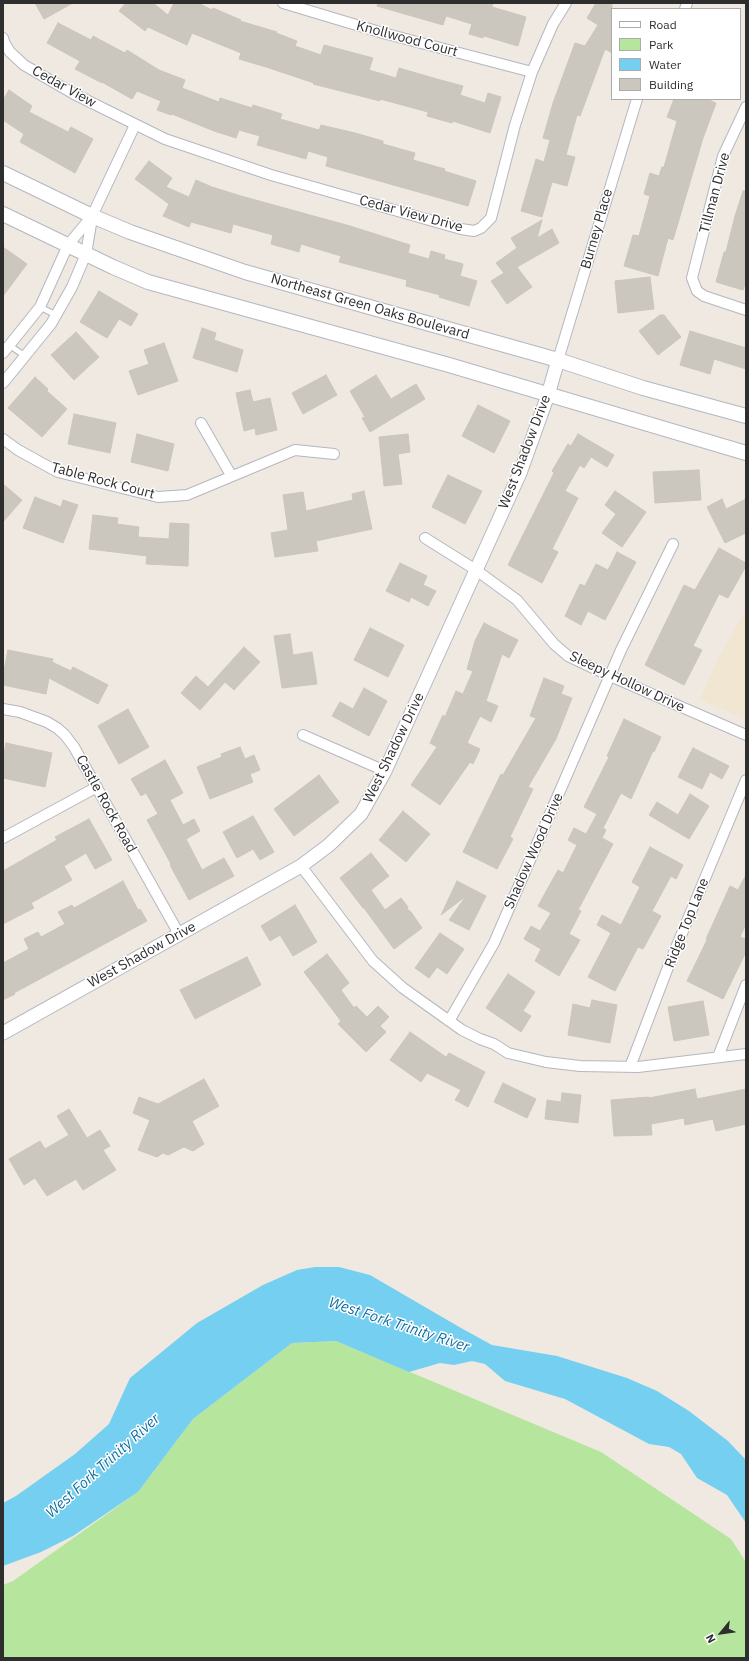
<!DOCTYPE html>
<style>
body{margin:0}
#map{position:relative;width:749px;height:1661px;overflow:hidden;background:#efe9e1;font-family:"IBM Plex Sans",sans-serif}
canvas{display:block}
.frame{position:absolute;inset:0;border:4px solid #2e2e2e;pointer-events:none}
.legend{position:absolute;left:611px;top:8px;width:130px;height:92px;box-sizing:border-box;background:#fff;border:1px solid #ababab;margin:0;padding:5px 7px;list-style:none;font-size:12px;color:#2e2e2e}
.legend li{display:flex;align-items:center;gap:8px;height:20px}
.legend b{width:20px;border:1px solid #ababab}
.north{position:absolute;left:701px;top:1613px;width:40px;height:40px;-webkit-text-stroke:3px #fff;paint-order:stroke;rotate:241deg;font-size:11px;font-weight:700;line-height:16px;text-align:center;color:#2e2e2e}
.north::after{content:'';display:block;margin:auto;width:14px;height:18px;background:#2e2e2e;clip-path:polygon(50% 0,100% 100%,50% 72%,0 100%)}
</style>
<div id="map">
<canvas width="749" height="1661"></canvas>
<div class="frame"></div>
<ul class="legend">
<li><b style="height:5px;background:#fff"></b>Road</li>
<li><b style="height:11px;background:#b6e59e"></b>Park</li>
<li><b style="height:11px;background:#75cff0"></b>Water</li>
<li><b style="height:11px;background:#cbc7bf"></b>Building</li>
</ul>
<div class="north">N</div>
</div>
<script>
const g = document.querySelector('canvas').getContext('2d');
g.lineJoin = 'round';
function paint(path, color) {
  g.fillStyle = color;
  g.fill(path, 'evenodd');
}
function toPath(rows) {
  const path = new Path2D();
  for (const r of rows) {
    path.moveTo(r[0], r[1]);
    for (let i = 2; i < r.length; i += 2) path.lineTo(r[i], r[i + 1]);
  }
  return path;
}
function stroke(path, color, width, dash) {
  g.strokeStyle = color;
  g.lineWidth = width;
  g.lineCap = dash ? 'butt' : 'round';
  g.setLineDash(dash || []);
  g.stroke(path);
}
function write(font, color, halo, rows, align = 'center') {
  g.font = font + ' "IBM Plex Sans",sans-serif';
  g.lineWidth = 3;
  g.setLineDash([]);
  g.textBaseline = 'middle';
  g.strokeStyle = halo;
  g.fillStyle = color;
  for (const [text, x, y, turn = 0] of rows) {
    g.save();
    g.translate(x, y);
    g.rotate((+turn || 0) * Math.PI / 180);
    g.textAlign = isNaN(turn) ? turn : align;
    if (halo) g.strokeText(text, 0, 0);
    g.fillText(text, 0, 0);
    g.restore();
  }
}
const education = toPath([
 [746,610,746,720,700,699,719,656]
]);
const green = toPath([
 [336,1341,601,1452,731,1539,746,1562,746,1658,3,1658,3,1585,13,1581,138,1492,193,1419,292,1343]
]);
const water = toPath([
 [315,1267,339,1267,370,1275,461,1328,492,1345,557,1356,627,1378,657,1391,689,1411,728,1441,746,1460,746,1523,727,1495,697,1478,681,1454,669,1447,649,1444,565,1399,505,1381,485,1364,472,1361,454,1365,440,1363,409,1372,336,1341,292,1343,193,1419,138,1492,73,1536,41,1552,3,1566,3,1503,16,1496,75,1454,109,1424,130,1378,197,1323,263,1285,297,1270]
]);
const building = toPath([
 [35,3,73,3,44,19,35,3],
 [126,3,153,3,168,15,174,3,198,3,212,10,213,8,241,20,240,21,277,32,276,33,297,41,295,46,321,55,324,45,373,58,369,70,396,78,399,68,437,79,463,86,460,95,485,103,488,93,501,97,490,133,453,121,452,123,427,116,428,112,380,99,380,101,313,84,314,83,266,67,239,59,241,53,192,33,187,45,148,27,145,31,119,11,126,3],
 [378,3,493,3,492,7,526,17,518,46,484,36,483,38,469,34,472,24,446,16,443,25,377,6,378,3],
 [596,3,612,3,612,53,605,49,580,116,577,115,566,155,575,157,567,186,552,182,542,217,521,211,536,159,544,162,550,140,543,138,553,103,575,43,585,46,598,25,587,18,596,3],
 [58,23,91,40,93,36,125,53,127,50,159,70,185,80,182,88,219,102,220,98,252,108,253,105,282,114,280,119,319,130,321,125,355,133,383,141,383,144,415,153,413,160,445,169,444,171,476,181,468,206,326,166,328,157,308,151,306,159,257,145,260,136,239,130,236,138,214,131,172,114,171,115,157,110,161,101,137,91,132,99,102,82,102,83,75,69,80,61,47,43,58,23],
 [9,90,32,106,29,112,68,132,71,127,93,139,75,173,20,142,24,134,3,120,3,100,9,90],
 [674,99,707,99,716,103,703,138,673,240,668,238,658,276,624,266,633,235,639,236,650,196,644,194,650,173,659,176,662,167,664,167,677,121,667,117,674,99],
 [149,161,172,178,166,187,189,197,196,180,212,187,241,196,350,226,410,245,408,253,429,259,431,251,445,255,444,259,463,264,460,276,477,281,469,306,439,297,440,295,406,286,407,280,339,262,341,256,301,244,299,252,271,244,273,235,233,224,231,233,191,222,189,227,163,216,169,204,135,179,149,161],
 [743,191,746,191,746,281,743,290,716,282,724,252,726,252,735,216,743,191],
 [542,220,537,238,552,229,559,243,517,267,532,287,507,304,491,281,504,273,496,263,517,248,511,238,542,220],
 [3,247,27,264,3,296,3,247],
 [650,277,654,309,618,313,615,281,650,277],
 [99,291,138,314,131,326,119,319,107,338,80,322,99,291],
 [660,315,664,315,681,337,658,355,639,331,660,315],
 [202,328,216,333,214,340,243,350,237,372,193,358,202,328],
 [690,331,746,348,746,369,714,359,710,374,680,365,690,331],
 [76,332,99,357,74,380,51,355,76,332],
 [164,343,178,381,138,395,129,371,149,364,144,350,164,343],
 [326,375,337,395,303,414,292,393,326,375],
 [376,375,391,399,416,384,425,399,370,432,362,418,365,417,350,391,376,375],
 [35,377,48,389,47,391,67,409,42,437,8,408,35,377],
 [250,390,253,402,270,398,277,430,256,435,255,428,244,431,236,393,250,390],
 [478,405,510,421,494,453,462,436,478,405],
 [74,414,116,423,110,453,68,444,74,414],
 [137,434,174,444,168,471,131,462,137,434],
 [408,434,410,452,398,454,402,484,384,486,379,437,408,434],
 [578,434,614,455,607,467,591,457,584,468,580,465,565,491,578,498,552,549,558,552,542,583,508,565,554,473,552,471,568,444,571,446,578,434],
 [699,470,701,500,655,503,653,472,699,470],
 [448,475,482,491,465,524,432,507,448,475],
 [3,484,22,500,3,522,3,484],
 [364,491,372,529,316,541,318,551,275,557,271,533,288,530,283,495,303,492,306,511,353,500,352,494,364,491],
 [615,491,646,512,622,547,602,533,616,514,605,505,615,491],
 [35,497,61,507,63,500,78,505,63,543,23,528,35,497],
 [722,499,726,509,746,499,746,533,725,543,707,507,722,499],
 [93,515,118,518,117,524,139,527,138,537,169,539,170,523,189,524,188,566,146,564,147,556,89,549,93,515],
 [719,548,746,563,746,566,728,598,719,594,693,646,702,650,684,685,645,665,684,585,695,590,719,548],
 [617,552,636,562,605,620,588,611,581,625,565,616,580,584,585,586,596,564,608,570,617,552],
 [400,563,427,576,423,585,436,591,428,606,411,597,409,602,386,591,400,563],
 [484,623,518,640,509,658,502,654,486,701,498,706,491,722,480,716,467,743,480,749,473,764,470,762,440,805,411,785,437,747,430,743,443,715,445,717,456,691,463,694,473,671,467,669,475,641,484,623],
 [370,628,404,645,388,677,354,660,370,628],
 [290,634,293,655,312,652,317,684,282,688,274,636,290,634],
 [244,647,260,662,234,690,225,682,200,710,181,693,196,676,208,687,244,647],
 [8,650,53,659,52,662,71,671,73,667,108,685,98,704,49,678,46,694,3,685,3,676,8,650],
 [544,678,564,686,561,694,572,698,556,739,528,787,533,789,510,837,513,839,497,869,463,852,501,774,503,775,536,718,530,716,544,678],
 [364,688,387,701,369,736,332,716,340,702,353,709,364,688],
 [128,709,149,747,119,764,98,726,128,709],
 [624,719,661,737,654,752,653,751,631,799,621,793,603,828,606,830,602,838,613,844,578,910,581,911,569,934,580,940,559,976,535,961,541,949,524,939,531,926,540,931,551,913,538,906,558,870,563,873,577,845,568,840,574,828,586,834,597,814,584,807,609,757,607,756,624,719],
 [6,743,52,753,45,787,3,778,3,759,6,743],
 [240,747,245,759,254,755,260,770,250,774,253,782,210,799,197,767,222,757,221,754,240,747],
 [693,748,729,766,722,779,710,772,702,789,678,777,693,748],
 [165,760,183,793,170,800,183,825,194,819,200,831,186,839,202,870,224,858,234,876,189,900,170,865,171,864,147,820,158,814,146,793,141,796,131,779,165,760],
 [319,775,339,802,294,836,274,809,319,775],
 [690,794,709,806,689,839,649,815,657,802,678,815,690,794],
 [403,811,430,834,406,862,379,840,403,811],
 [253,816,274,852,260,860,253,849,237,858,223,832,253,816],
 [89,819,112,860,95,869,86,853,64,866,72,880,31,903,34,908,3,924,3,871,57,840,55,837,89,819],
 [650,847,683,865,676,879,671,876,652,911,661,916,643,949,638,947,615,991,588,977,611,933,597,925,602,915,621,925,640,887,632,882,650,847],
 [371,853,389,876,371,890,385,910,401,898,408,907,407,909,411,912,422,928,394,949,364,908,363,908,340,878,371,853],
 [746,875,746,924,740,937,746,939,746,952,723,999,687,981,707,940,706,939,730,886,738,890,746,875],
 [123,881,138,910,140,909,147,921,14,993,15,994,3,1000,3,963,29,949,24,939,38,932,41,937,65,924,58,912,72,905,74,908,123,881],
 [457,881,486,896,469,930,449,920,466,896,441,915,457,881],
 [295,905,317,942,293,956,280,935,270,941,261,926,295,905],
 [440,933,464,949,447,974,437,967,429,978,415,968,440,933],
 [327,954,349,983,341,990,354,1008,356,1006,367,1017,378,1006,389,1017,380,1026,386,1032,366,1052,338,1024,341,1021,304,972,327,954],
 [247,957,261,985,195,1019,180,990,247,957],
 [508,974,535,992,523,1011,531,1016,521,1032,486,1008,508,974],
 [592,1000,617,1005,610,1043,568,1035,573,1004,590,1008,592,1000],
 [703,1001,709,1035,674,1041,668,1007,703,1001],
 [410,1032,446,1057,449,1053,485,1072,468,1107,455,1100,461,1090,427,1073,421,1082,390,1060,410,1032],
 [204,1079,219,1106,192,1121,204,1144,193,1151,184,1147,168,1155,163,1153,157,1157,138,1150,150,1120,133,1113,139,1097,158,1104,204,1079],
 [503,1083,536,1099,527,1118,494,1102,503,1083],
 [695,1089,697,1099,746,1089,746,1124,716,1131,713,1119,685,1125,684,1118,651,1124,652,1135,614,1136,611,1100,649,1097,649,1098,695,1089],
 [562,1093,581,1095,578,1123,545,1119,547,1100,561,1102,562,1093],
 [69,1109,87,1138,100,1130,110,1146,103,1150,116,1170,83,1190,76,1179,47,1196,35,1178,24,1185,9,1159,40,1141,45,1149,69,1135,57,1116,69,1109]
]);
const service = toPath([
 [40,307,56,315],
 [9,345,25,356]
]);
const minor = toPath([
 [283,3,383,33,532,72],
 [685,9,687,3],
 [3,38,5,44,10,52,24,65,74,94,165,139,271,175,461,229,474,231,481,228,491,218,515,125,532,72,553,24,566,3],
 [746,107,723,156,692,278,697,291,704,296,746,310],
 [3,353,40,307,68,245,92,216,135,125],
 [558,360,637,99],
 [3,383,51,324,72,287,86,254,92,218],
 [201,423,231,475],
 [3,439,18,450,58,472,158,497,187,495,295,450,334,454],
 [425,538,476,570,517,600,554,644,568,656,610,676,746,735],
 [3,709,20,712,47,722,57,728,65,735,74,747,179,934],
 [303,735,385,771],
 [3,838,97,787],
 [301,866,373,961,403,988,462,1030,480,1039,494,1044,508,1053,546,1062,580,1066,638,1067,746,1054],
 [449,1021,494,943,621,650,673,544],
 [718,1057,746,985],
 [630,1067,670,962,746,780]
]);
const tertiary = toPath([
 [3,1033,301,866,329,845,361,814,385,771,520,473,548,395,558,360]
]);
const secondary = toPath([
 [3,173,92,216,130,232,245,272,558,360,643,388,746,416],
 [3,214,113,267,148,282,449,365,746,453]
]);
const streetNames = [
 ["Knollwood Court",407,39,15],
 ["Cedar View",64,87,29],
 ["Tillman Drive",715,193,-75],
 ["Cedar View Drive",411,214,15],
 ["Burney Place",597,229,-74],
 ["Northeast Green Oaks Boulevard",370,307,16],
 ["West Shadow Drive",525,452,-69],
 ["Table Rock Court",103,481,15],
 ["Sleepy Hollow Drive",627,682,25],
 ["West Shadow Drive",394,748,-64],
 ["Castle Rock Road",106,804,61],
 ["Shadow Wood Drive",534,851,-66],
 ["Ridge Top Lane",687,923,-68],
 ["West Shadow Drive",142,955,-29]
];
const waterNames = [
 ["West Fork Trinity River",399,1325,18],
 ["West Fork Trinity River",103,1466,-42]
];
paint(education, '#f0e6d1');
paint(green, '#b6e59e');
paint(water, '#75cff0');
paint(building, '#cbc7bf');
stroke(building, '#cbc5ba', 1);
stroke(service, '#b4b7c1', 7);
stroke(minor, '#b4b7c1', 12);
stroke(tertiary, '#b4b7c1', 15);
stroke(secondary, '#b4b7c1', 16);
stroke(service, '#fff', 5);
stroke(minor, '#fff', 10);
stroke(tertiary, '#fff', 13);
stroke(secondary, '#fff', 14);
write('14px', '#2e2e2e', '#fff', streetNames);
write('italic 15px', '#0d6fa3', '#fff', waterNames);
</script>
